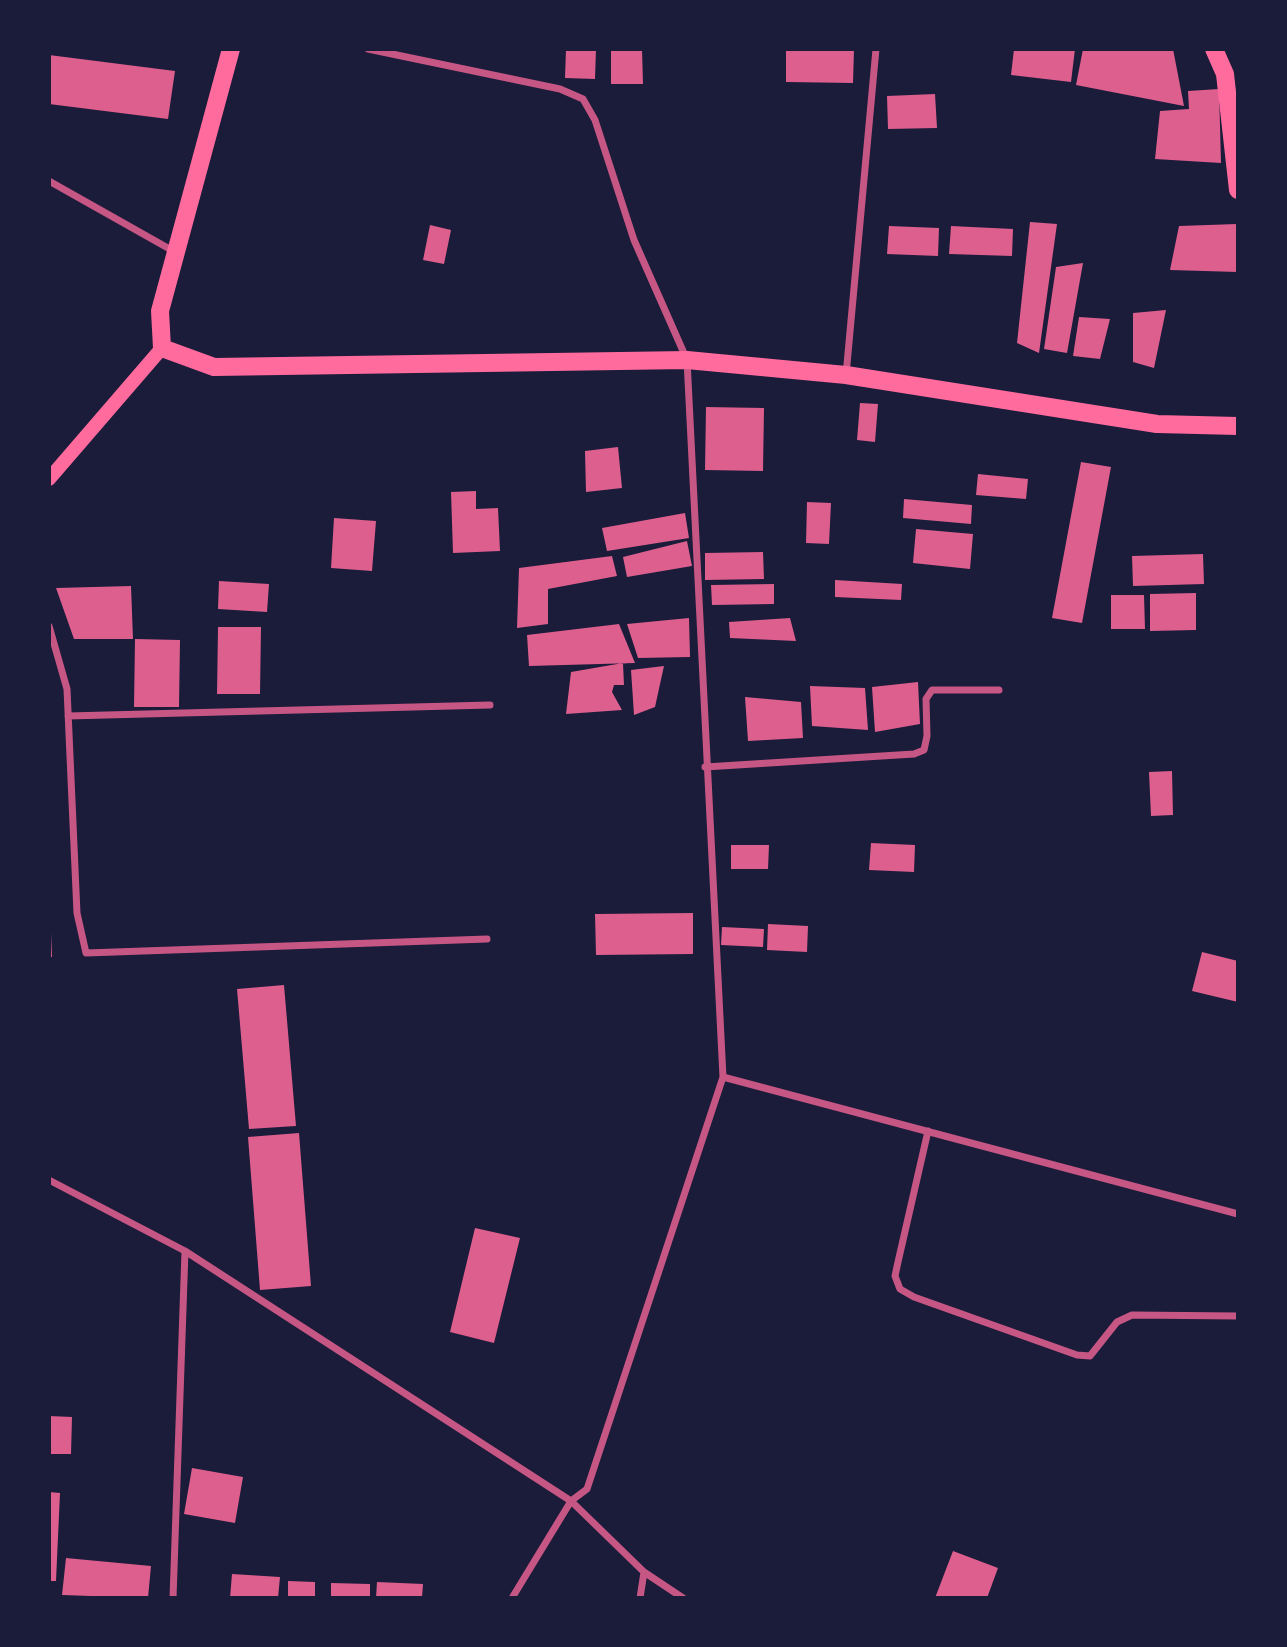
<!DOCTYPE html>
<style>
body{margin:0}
#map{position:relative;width:1287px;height:1647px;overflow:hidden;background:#1b1b3a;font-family:Barlow,sans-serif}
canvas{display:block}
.frame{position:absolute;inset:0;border:51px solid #1b1b3a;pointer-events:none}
</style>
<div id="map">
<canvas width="1287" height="1647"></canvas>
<div class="frame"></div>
</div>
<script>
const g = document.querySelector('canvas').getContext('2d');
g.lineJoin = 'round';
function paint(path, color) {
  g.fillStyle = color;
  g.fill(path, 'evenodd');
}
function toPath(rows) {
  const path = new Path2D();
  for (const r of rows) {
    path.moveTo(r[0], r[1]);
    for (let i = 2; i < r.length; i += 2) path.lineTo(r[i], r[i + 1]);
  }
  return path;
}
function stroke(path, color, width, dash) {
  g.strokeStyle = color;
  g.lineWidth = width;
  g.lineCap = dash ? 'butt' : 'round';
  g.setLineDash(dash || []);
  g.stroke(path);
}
const building = toPath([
 [566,49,596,49,595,79,565,78],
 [611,49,642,49,643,84,611,84],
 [786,49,854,49,853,83,786,82],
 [1014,49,1075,49,1071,82,1011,75],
 [1083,49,1173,49,1184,106,1076,85],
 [49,55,175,71,168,119,49,104],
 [1219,89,1221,163,1155,159,1160,111,1189,109,1188,91],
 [935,94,937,128,888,129,887,96],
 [1030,222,1057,224,1039,353,1017,343],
 [1237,224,1238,272,1170,270,1179,226],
 [430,225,451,230,444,264,423,260],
 [889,226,939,228,938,256,887,254],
 [951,226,1013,229,1012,256,949,254],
 [1083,263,1067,353,1044,349,1056,267],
 [1166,310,1154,368,1133,362,1133,313],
 [1079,317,1110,319,1100,359,1073,356],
 [860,403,878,404,875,442,857,440],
 [706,407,764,408,763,471,705,470],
 [618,447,622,488,586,492,585,451],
 [1081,462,1111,467,1082,623,1052,618],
 [978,474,1028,479,1026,499,976,495],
 [476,491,476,509,498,508,500,551,453,553,451,492],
 [904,499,972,505,971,524,903,518],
 [807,502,831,503,829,544,806,543],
 [685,513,689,538,607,551,602,528],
 [334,518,376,521,372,571,331,568],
 [916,529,973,534,970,569,913,563],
 [687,541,692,566,627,577,623,557],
 [763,552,764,579,705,580,705,553],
 [1203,554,1204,584,1133,586,1132,556],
 [612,556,617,576,548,589,548,624,517,628,519,568],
 [835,580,902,584,901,600,835,597],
 [219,581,269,584,267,612,218,609],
 [774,584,774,604,712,605,711,585],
 [131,586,133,639,74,639,56,588],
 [1196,593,1196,630,1150,631,1150,594],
 [1111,595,1144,595,1145,629,1111,629],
 [689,618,690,657,638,658,627,624],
 [790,618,796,641,730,638,729,622],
 [619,624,635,663,529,666,527,635],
 [218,627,261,627,260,694,217,694],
 [135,639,180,640,179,707,134,707],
 [623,663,624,685,614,685,612,692,622,710,566,714,571,672],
 [664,666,655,707,634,715,631,670],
 [918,682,920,724,875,732,872,687],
 [810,686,865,688,868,730,812,726],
 [745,697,801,702,803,738,748,741],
 [1172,771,1173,815,1151,816,1149,772],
 [871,843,915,845,914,872,869,870],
 [731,845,769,845,768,869,731,869],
 [693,913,693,954,596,955,595,914],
 [768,924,808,926,807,952,767,950],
 [722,927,764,929,763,947,721,945],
 [49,933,51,933,52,957,49,957],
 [1202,952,1238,961,1238,1002,1192,991],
 [284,985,296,1126,249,1129,237,989],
 [299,1133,311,1286,260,1290,248,1137],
 [475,1228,520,1238,494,1343,450,1332],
 [49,1416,72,1417,71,1454,49,1454],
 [192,1468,243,1477,235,1523,184,1514],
 [49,1492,60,1493,56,1581,49,1581],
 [953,1551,998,1568,987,1598,935,1598],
 [66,1558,151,1566,148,1598,62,1595],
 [232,1574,280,1577,278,1598,230,1598],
 [288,1581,315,1582,315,1598,288,1598],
 [377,1582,423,1584,422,1598,376,1598],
 [331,1583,370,1584,370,1598,331,1598]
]);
const minor = toPath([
 [368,49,560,89,583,99,595,120,634,240,687,360,723,1077,587,1489,571,1501,512,1598],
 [49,181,175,252],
 [846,375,876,49],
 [49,626,67,689,77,913,86,953,487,939],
 [68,716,490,705],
 [705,767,914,754,924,750,927,736,926,699,932,690,999,690],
 [723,1077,1238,1214],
 [928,1131,898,1262,895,1276,900,1289,914,1297,1077,1355,1090,1356,1117,1322,1132,1315,1238,1316],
 [49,1180,185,1251,571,1501,644,1572,683,1598],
 [173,1598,185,1251],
 [640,1598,644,1572]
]);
const secondary = toPath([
 [49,479,162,348]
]);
const primary = toPath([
 [231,49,160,311,162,348,214,367,687,360,846,375,1157,424,1238,426],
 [1214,49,1225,74,1238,190]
]);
paint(building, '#dd5f8e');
stroke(minor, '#c65784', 7);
stroke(secondary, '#ff6b9d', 14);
stroke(primary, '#ff6b9d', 18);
</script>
